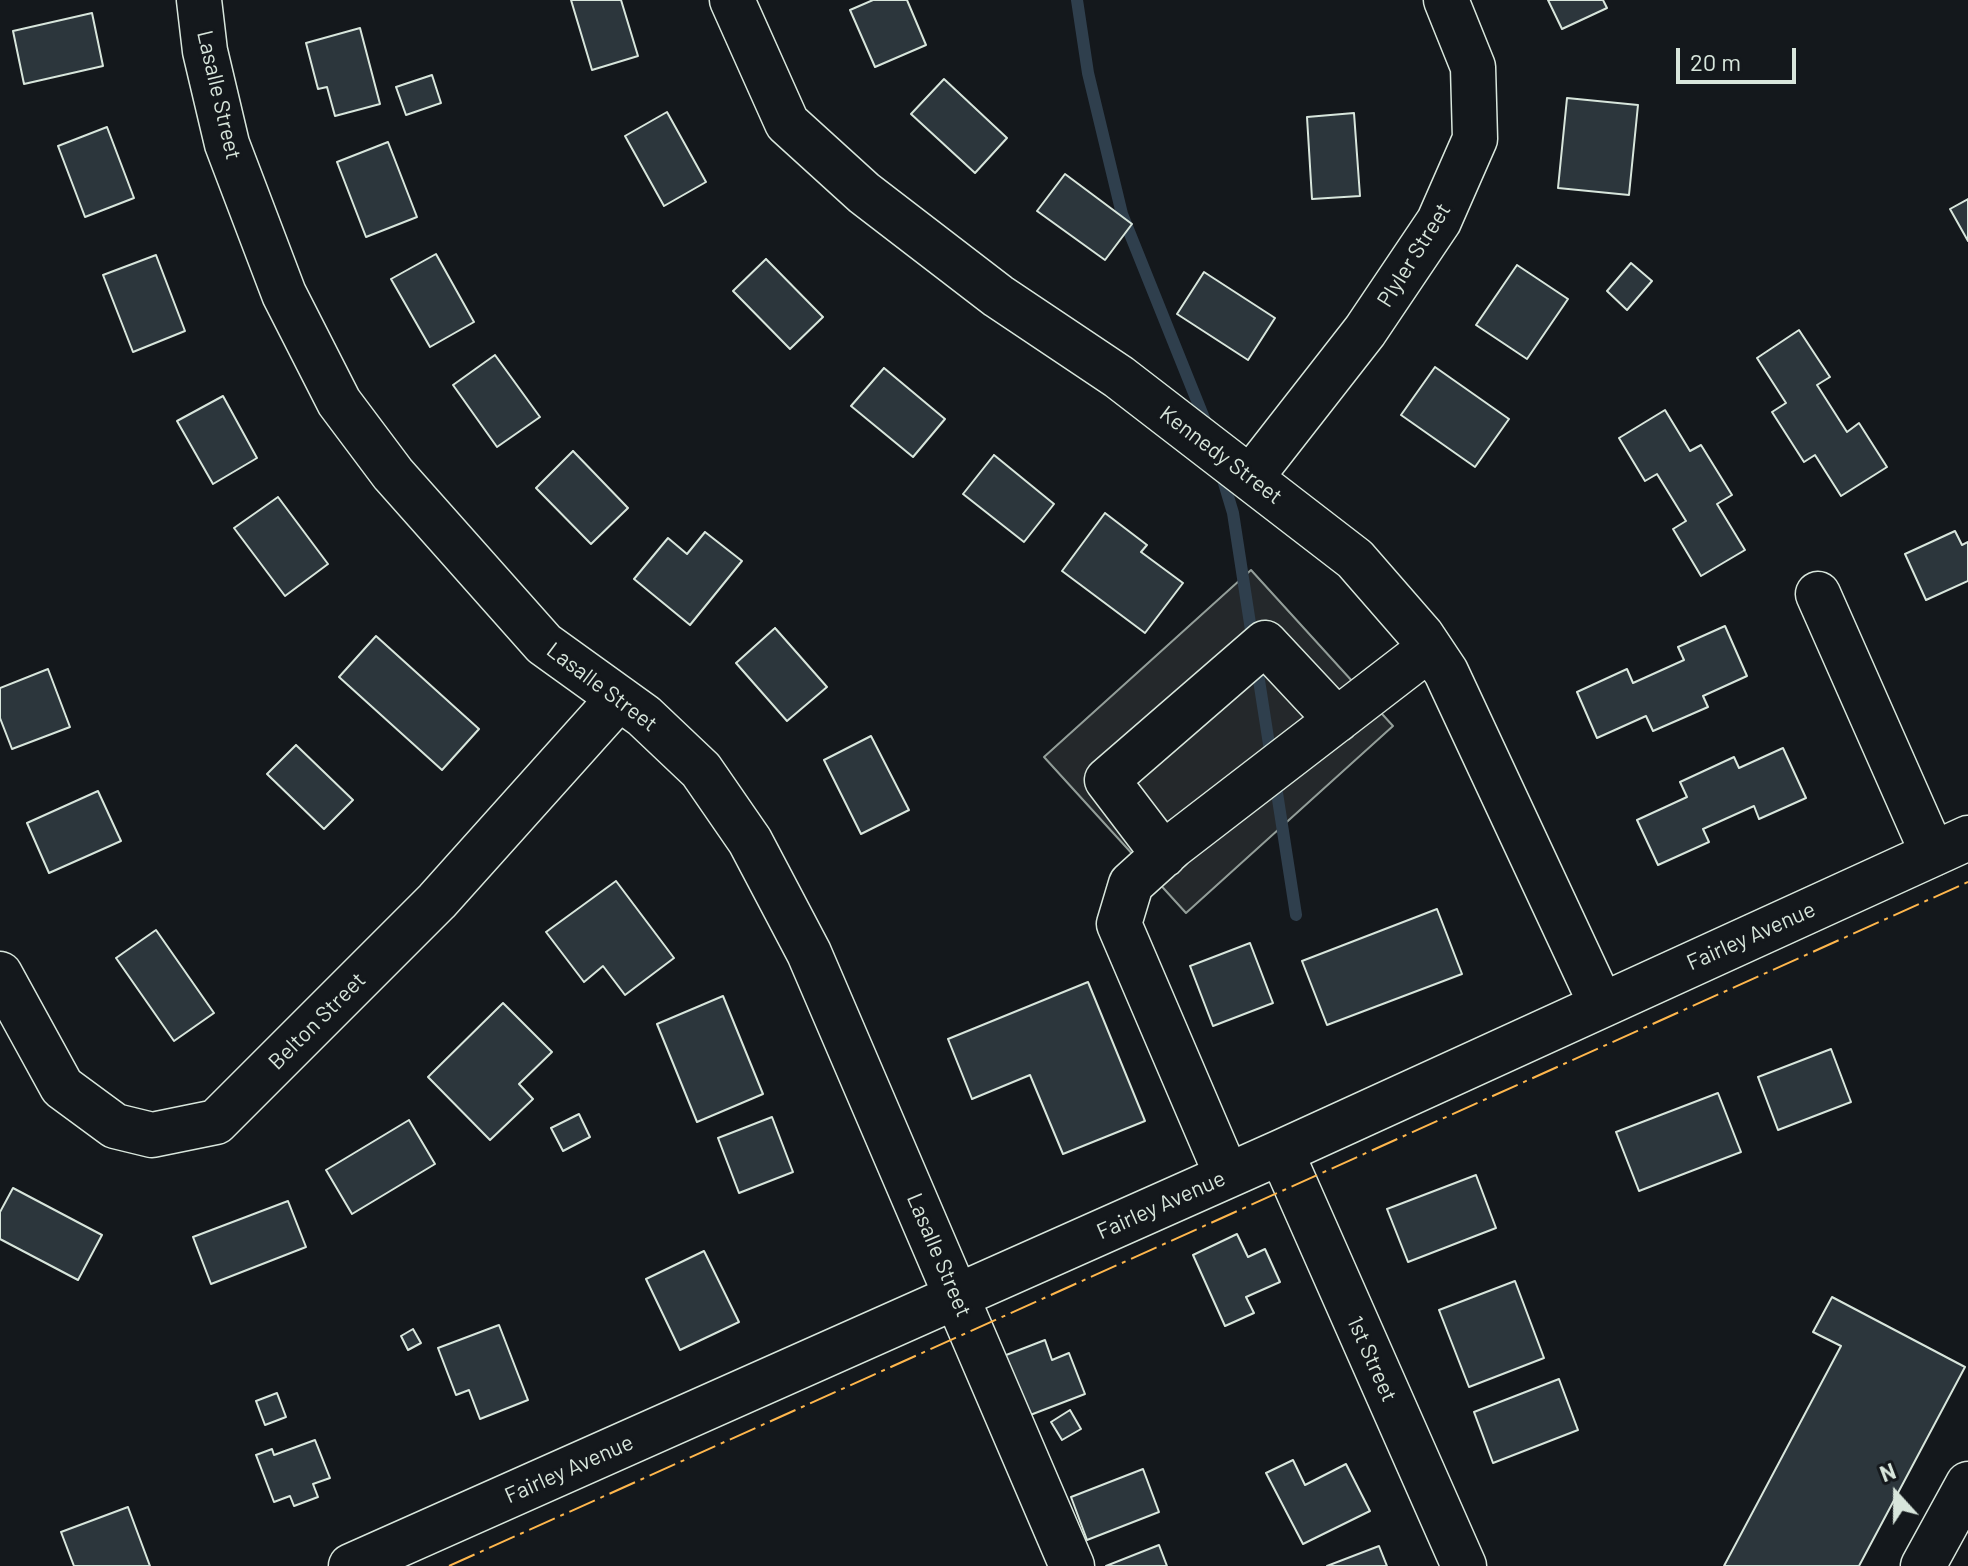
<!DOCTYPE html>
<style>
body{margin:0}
#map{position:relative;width:1968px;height:1566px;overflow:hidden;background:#14181c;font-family:Barlow,sans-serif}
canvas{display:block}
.north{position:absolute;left:1856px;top:1454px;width:80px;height:80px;-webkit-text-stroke:6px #14181c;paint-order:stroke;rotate:339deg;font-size:22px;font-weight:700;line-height:32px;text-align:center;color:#d8e6dc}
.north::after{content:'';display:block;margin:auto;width:28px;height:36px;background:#d8e6dc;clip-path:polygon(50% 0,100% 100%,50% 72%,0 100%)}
.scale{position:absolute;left:1676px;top:48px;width:120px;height:36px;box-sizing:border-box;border:4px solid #d8e6dc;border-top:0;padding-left:10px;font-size:24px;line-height:28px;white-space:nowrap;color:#d8e6dc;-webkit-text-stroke:6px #14181c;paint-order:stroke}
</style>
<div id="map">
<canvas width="1968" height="1566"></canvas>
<div class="north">N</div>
<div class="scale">20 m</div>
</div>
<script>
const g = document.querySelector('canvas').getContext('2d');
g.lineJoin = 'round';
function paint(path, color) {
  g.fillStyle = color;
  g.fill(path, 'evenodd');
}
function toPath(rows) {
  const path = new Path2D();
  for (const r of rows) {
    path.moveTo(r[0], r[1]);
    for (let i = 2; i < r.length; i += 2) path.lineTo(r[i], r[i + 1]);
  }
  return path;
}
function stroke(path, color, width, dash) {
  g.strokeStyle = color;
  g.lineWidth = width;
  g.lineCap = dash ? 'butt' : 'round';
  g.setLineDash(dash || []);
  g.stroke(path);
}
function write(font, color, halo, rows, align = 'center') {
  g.font = font + ' Barlow,sans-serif';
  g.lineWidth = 6;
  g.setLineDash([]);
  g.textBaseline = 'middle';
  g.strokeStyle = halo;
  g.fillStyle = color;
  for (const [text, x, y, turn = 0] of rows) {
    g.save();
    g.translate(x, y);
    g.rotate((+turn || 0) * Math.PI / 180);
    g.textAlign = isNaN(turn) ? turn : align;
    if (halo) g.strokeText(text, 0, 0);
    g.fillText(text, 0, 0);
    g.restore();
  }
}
const parking = toPath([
 [1251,570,1393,726,1186,913,1044,757,1251,570]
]);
const stream = toPath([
 [1077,0,1088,73,1122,214,1208,428],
 [1221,473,1233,513,1253,643],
 [1256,661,1271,757],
 [1275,780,1296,915]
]);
const building = toPath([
 [571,0,621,0,638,56,592,70,571,0],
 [873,0,907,0,926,45,875,67,850,10,873,0],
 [1548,0,1603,0,1607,8,1562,29,1548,0],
 [92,13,103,66,24,84,13,31,92,13],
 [360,28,380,104,335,116,327,87,318,89,306,43,360,28],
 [432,75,441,103,406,115,396,87,432,75],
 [944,79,1007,138,975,173,911,114,944,79],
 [1567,98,1638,105,1629,195,1558,188,1567,98],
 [667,112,706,182,664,206,625,136,667,112],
 [1354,113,1360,196,1312,199,1307,117,1354,113],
 [107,127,134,198,85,217,58,146,107,127],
 [388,142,417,217,366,237,337,162,388,142],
 [1065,174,1132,224,1105,260,1037,211,1065,174],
 [1968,199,1968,241,1950,209,1968,199],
 [436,254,474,322,430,347,391,279,436,254],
 [156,255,185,331,133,352,103,275,156,255],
 [766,259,823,317,790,349,733,291,766,259],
 [1631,263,1652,281,1627,310,1607,291,1631,263],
 [1517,265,1568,299,1527,359,1476,325,1517,265],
 [1204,272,1275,318,1248,360,1177,314,1204,272],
 [1799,330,1830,377,1817,385,1847,432,1859,423,1887,467,1841,496,1815,455,1804,462,1772,412,1786,403,1757,358,1799,330],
 [495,355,540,417,497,447,453,385,495,355],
 [1435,367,1509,419,1475,467,1401,415,1435,367],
 [884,368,945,419,913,457,851,406,884,368],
 [223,396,257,458,213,484,177,421,223,396],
 [1665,410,1690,451,1701,445,1732,495,1717,504,1745,550,1701,576,1673,529,1686,521,1657,474,1645,481,1619,438,1665,410],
 [573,451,628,508,591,544,536,488,573,451],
 [994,455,1054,504,1024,542,963,494,994,455],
 [278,497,328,564,285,596,234,528,278,497],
 [1105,513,1147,545,1141,552,1183,583,1145,633,1062,571,1105,513],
 [1955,531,1962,545,1968,542,1968,581,1926,600,1905,554,1955,531],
 [705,532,742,561,690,625,634,579,668,538,687,554,705,532],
 [1725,626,1747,676,1703,696,1708,707,1653,731,1646,716,1597,738,1577,692,1627,669,1633,683,1684,660,1678,647,1725,626],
 [775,628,827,687,787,721,736,663,775,628],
 [376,636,479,729,442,770,339,677,376,636],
 [48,669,70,727,12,749,0,718,0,688,48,669],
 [871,736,909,810,861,834,824,760,871,736],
 [296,745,353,800,324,829,267,774,296,745],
 [1783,748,1806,798,1759,819,1754,806,1703,829,1709,842,1658,865,1637,820,1687,797,1680,782,1734,757,1739,768,1783,748],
 [98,791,121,841,49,873,27,823,98,791],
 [616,881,674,958,625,995,603,966,584,982,546,932,616,881],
 [1437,909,1462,974,1327,1025,1302,961,1437,909],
 [156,930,214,1013,174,1041,116,958,156,930],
 [1250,943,1273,1003,1213,1026,1190,966,1250,943],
 [1088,982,1145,1121,1063,1154,1030,1075,972,1099,948,1039,1088,982],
 [723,996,763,1094,697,1122,657,1024,723,996],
 [503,1003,552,1052,519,1084,533,1099,490,1140,428,1077,503,1003],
 [1831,1049,1851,1102,1778,1130,1758,1077,1831,1049],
 [1718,1093,1741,1152,1639,1191,1616,1132,1718,1093],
 [579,1114,590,1137,563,1151,551,1128,579,1114],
 [772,1117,793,1172,739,1193,718,1138,772,1117],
 [409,1120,435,1164,352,1214,326,1170,409,1120],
 [1476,1175,1496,1228,1408,1262,1387,1209,1476,1175],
 [13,1188,102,1235,78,1280,0,1239,0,1212,13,1188],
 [288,1201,306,1247,211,1284,193,1237,288,1201],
 [1237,1234,1248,1257,1265,1249,1280,1282,1246,1297,1254,1313,1225,1326,1193,1255,1237,1234],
 [704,1251,739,1322,680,1350,646,1279,704,1251],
 [1515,1281,1544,1358,1469,1387,1439,1310,1515,1281],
 [1832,1297,1965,1367,1859,1566,1724,1566,1841,1346,1813,1332,1832,1297],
 [499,1325,528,1400,480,1419,469,1390,456,1395,438,1348,499,1325],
 [413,1329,421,1343,408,1350,401,1336,413,1329],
 [1045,1340,1052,1360,1069,1353,1085,1394,1025,1417,1001,1357,1045,1340],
 [1559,1379,1578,1430,1493,1463,1474,1412,1559,1379],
 [277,1393,286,1417,265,1425,256,1401,277,1393],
 [1070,1410,1081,1429,1062,1440,1051,1422,1070,1410],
 [315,1440,330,1478,313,1484,318,1497,294,1506,290,1496,274,1502,256,1455,272,1449,274,1455,315,1440],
 [1293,1460,1305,1485,1346,1464,1370,1511,1303,1544,1266,1473,1293,1460],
 [1143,1469,1159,1512,1087,1540,1071,1497,1143,1469],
 [128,1507,150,1566,74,1566,61,1532,128,1507],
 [1159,1545,1167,1566,1106,1566,1159,1545],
 [1379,1546,1387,1566,1327,1566,1379,1546]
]);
const minor = toPath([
 [199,0,205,51,227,144,284,294,339,402,393,474,544,644,644,716,701,770,750,841,809,953,1072,1566],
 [732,0,787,123,864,193,998,296,1119,377,1355,559,1422,636,1446,672,1601,1004],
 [1251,477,1365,331,1439,221,1475,139,1473,67,1446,0],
 [1818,594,1933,854],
 [1164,855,1107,780,1265,643,1337,720],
 [0,974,62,1087,115,1126,152,1135,216,1122,437,901,619,698],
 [1281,1152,1464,1566],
 [1227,1176,1119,924,1131,884,1173,846,1430,648],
 [351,1566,1281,1152,1968,838],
 [1923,1566,1968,1484]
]);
const power = toPath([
 [449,1566,1968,882]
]);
const streetNames = [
 ["Lasalle Street",219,95,77],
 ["Plyler Street",1414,255,-58],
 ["Kennedy Street",1221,455,37],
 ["Lasalle Street",602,687,37],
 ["Fairley Avenue",1751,936,-24],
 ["Belton Street",317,1021,-45],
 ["Fairley Avenue",1161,1205,-24],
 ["Lasalle Street",939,1255,67],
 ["1st Street",1372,1359,66],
 ["Fairley Avenue",569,1469,-24]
];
paint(parking, '#24282b');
stroke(parking, '#939e99', 2);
stroke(stream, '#2f3f4d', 12);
paint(building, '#2c363c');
stroke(building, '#d8e6dc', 2);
stroke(minor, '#d8e6dc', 47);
stroke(minor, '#14181c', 44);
stroke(power, '#ffb74d', 2, [28, 6, 4, 6]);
write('22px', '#d8e6dc', '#14181c', streetNames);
</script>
